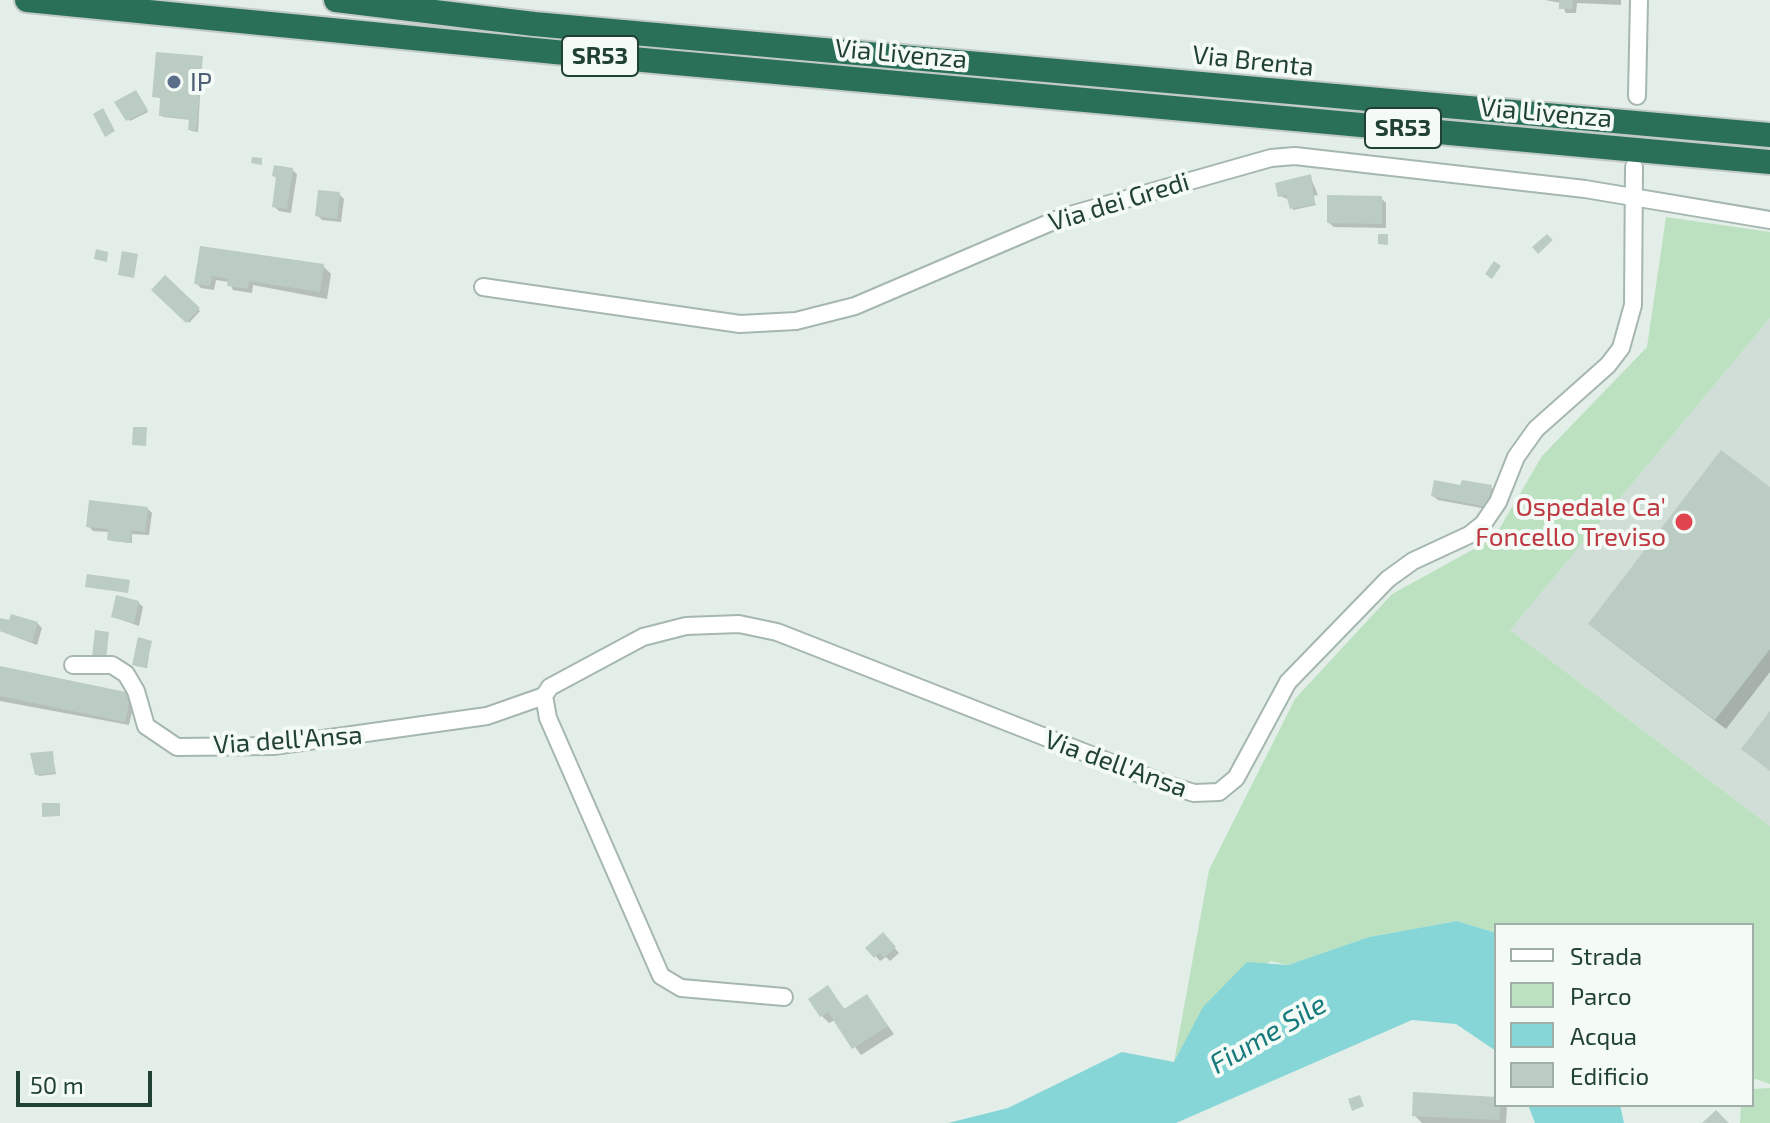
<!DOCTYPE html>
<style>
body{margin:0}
#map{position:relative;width:1770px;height:1123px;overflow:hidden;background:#e3eee8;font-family:"Exo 2",sans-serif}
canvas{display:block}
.legend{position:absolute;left:1494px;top:923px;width:260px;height:184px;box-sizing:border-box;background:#f4faf6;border:2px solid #a0b0a8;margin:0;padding:10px 14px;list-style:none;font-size:24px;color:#214134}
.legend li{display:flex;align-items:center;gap:16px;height:40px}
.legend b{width:40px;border:2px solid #a0b0a8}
.scale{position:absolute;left:16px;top:1071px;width:136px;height:36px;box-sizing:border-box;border:4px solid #214134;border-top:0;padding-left:10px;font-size:24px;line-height:28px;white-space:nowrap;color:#214134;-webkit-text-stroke:6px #f4faf6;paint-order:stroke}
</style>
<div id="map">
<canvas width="1770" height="1123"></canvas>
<ul class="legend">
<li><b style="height:10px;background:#fff"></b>Strada</li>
<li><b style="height:22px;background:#bbe1c0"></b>Parco</li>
<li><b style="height:22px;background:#87d6d7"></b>Acqua</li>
<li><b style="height:22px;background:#bbccc3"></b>Edificio</li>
</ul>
<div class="scale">50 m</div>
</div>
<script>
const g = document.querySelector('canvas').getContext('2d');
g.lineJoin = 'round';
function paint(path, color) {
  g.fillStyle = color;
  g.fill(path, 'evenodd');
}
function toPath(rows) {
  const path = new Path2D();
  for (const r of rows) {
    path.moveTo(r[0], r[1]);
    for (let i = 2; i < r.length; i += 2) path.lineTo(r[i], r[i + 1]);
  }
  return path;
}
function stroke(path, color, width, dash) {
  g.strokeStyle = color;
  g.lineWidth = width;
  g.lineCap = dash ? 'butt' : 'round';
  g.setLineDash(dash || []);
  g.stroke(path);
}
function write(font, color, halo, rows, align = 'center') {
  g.font = font + ' "Exo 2",sans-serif';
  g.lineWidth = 8;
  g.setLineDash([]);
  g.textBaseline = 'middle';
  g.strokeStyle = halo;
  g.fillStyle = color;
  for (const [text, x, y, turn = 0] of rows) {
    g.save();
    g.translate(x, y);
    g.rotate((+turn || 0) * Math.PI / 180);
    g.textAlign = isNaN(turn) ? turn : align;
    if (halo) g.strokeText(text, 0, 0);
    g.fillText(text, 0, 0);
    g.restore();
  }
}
const built = toPath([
 [1770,318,1770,826,1510,630]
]);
const green = toPath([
 [1666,217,1770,232,1770,318,1510,630,1770,826,1770,1084,1752,1078,1752,925,1496,925,1496,933,1457,921,1369,937,1288,965,1270,961,1174,1062,1209,870,1295,699,1392,594,1494,538,1542,456,1647,347],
 [1770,1088,1770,1123,1740,1123,1741,1105,1752,1105,1752,1089]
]);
const water = toPath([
 [1457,921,1496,933,1496,1051,1456,1024,1412,1020,1176,1123,948,1123,1008,1108,1122,1052,1174,1062,1203,1007,1247,962,1288,965,1369,937],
 [1528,1105,1620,1105,1624,1123,1535,1123]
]);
const shadow = toPath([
 [1545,0,1621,0,1621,5,1577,3,1576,13,1566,13,1561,3],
 [202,58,198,132,191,131,191,120,163,117,162,99,154,96],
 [137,94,148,112,130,121,128,119],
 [292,170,297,174,291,213,279,211,274,206,278,179,274,176],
 [1310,176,1318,195,1313,196,1316,205,1293,210,1290,200,1280,196],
 [339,194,344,199,341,222,322,220,317,215],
 [1381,198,1386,203,1386,228,1334,227,1329,223],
 [201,248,323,266,331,274,327,299,253,285,252,293,233,290,229,282,216,280,214,290,201,288,196,283],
 [165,278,200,311,189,323,154,290],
 [1461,487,1491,487,1496,492,1492,510,1438,500,1433,496],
 [1770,490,1770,672,1726,729,1601,634],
 [147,508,152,513,149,535,132,534,132,543,111,541,109,532,93,531,88,526],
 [138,602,143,607,139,626,113,617],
 [0,620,37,623,42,628,37,645,0,631],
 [151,642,147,668,136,666],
 [0,668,135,699,129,725,0,701],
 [52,753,56,774,39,776,37,774],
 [883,935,899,953,890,961,886,957,880,961,868,948],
 [828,988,846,1011,867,997,894,1034,861,1055,835,1020,829,1023,822,1016],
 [1496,1099,1496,1105,1507,1106,1506,1123,1422,1123,1414,1115]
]);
const building = toPath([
 [1559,0,1573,0,1572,9,1559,9],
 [156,52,203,56,196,131,188,130,189,119,159,116,160,98,152,97],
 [136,90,148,110,126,121,114,102],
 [103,108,115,131,105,137,93,114],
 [252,157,262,158,262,165,251,163],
 [274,165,293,168,287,209,272,207,276,177,272,176],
 [1311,174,1315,204,1290,209,1286,195,1278,197,1275,183],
 [318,190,340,192,337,219,315,216],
 [1327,195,1382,196,1382,224,1327,223],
 [1378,234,1388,234,1388,245,1378,244],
 [1547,234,1553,240,1538,254,1532,247],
 [200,246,324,264,320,292,249,281,248,289,227,286,228,279,212,276,210,286,194,284],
 [96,249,108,252,107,262,94,259],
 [122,251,138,254,134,278,118,275],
 [1494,261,1501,266,1492,279,1485,274],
 [165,275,200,308,186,323,151,290],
 [133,427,147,427,146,446,132,445],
 [1721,450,1770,487,1770,649,1715,720,1588,624],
 [1434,480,1460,485,1462,480,1492,485,1488,507,1431,496],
 [89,500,148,507,145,532,132,530,130,543,107,540,108,529,86,527],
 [87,574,130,580,128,593,85,587],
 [116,595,139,601,134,623,111,617],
 [11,614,38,622,32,642,0,631,0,618,9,620],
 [95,630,109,632,106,659,92,657],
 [138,637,152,641,146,668,132,665],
 [0,666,131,693,125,722,0,696],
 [1770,711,1770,771,1741,749],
 [53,751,55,773,35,775,30,753],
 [42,803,60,803,60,816,42,817],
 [883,932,896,947,884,958,880,953,874,958,865,948],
 [828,985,844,1009,867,994,888,1026,852,1049,828,1012,820,1017,808,999],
 [1413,1092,1496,1097,1496,1105,1500,1105,1499,1120,1412,1116],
 [1360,1095,1364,1106,1352,1111,1348,1099],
 [1716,1110,1729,1123,1702,1123]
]);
const street = toPath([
 [1637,96,1639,0],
 [483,287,740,324,796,321,855,306,1063,217,1271,158,1295,156,1585,189,1770,220],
 [73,665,112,665,126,674,136,691,146,726,177,747,273,746,487,716,544,696,550,687,643,637,686,626,739,624,777,632,1165,784,1194,793,1219,792,1236,778,1288,682,1388,579,1413,561,1469,535,1483,524,1498,502,1516,457,1536,429,1608,365,1621,348,1633,305,1634,167],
 [544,696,548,718,661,976,681,988,784,997]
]);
const highway = toPath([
 [27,0,555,52,1770,162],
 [336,0,534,24,1770,135]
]);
const markers = [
 [174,82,8,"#5c6f8a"],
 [1684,522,10,"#e0444e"]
];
const shields = [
 [600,56,76],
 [1403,128,76]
];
const shieldNames = [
 ["SR53",600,56],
 ["SR53",1403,128]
];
const streetNames = [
 ["Via Livenza",901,54,5],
 ["Via Brenta",1253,61,6],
 ["Via Livenza",1546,113,5],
 ["Via dei Gredi",1119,202,-17],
 ["Via dell'Ansa",288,740,-4],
 ["Via dell'Ansa",1116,764,20]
];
const serviceNames = [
 ["IP",190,82]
];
const healthNames = [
 ["Ospedale Ca'",1666,507],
 ["Foncello Treviso",1666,537]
];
const waterNames = [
 ["Fiume Sile",1268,1034,-30]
];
paint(built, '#d1ded7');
paint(green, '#bbe1c0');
paint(water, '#87d6d7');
paint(shadow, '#0003');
paint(building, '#bbccc3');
stroke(street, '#a5b7ae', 20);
stroke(highway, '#c1cac6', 28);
stroke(street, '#fff', 16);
stroke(highway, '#2a7058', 24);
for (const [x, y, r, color] of markers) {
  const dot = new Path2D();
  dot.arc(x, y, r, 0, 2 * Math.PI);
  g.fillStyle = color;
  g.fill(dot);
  stroke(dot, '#f4faf6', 3);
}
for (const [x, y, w] of shields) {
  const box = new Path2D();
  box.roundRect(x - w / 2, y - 20, w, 40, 6);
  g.fillStyle = '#f4faf6';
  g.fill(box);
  stroke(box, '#214134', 2);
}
write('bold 24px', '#214134', null, shieldNames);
write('26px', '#214134', '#f4faf6', streetNames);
write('26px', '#4e5e75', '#f4faf6', serviceNames, 'left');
write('26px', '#be3a42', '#f4faf6', healthNames, 'right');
write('italic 28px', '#167a7d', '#f4faf6', waterNames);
</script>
